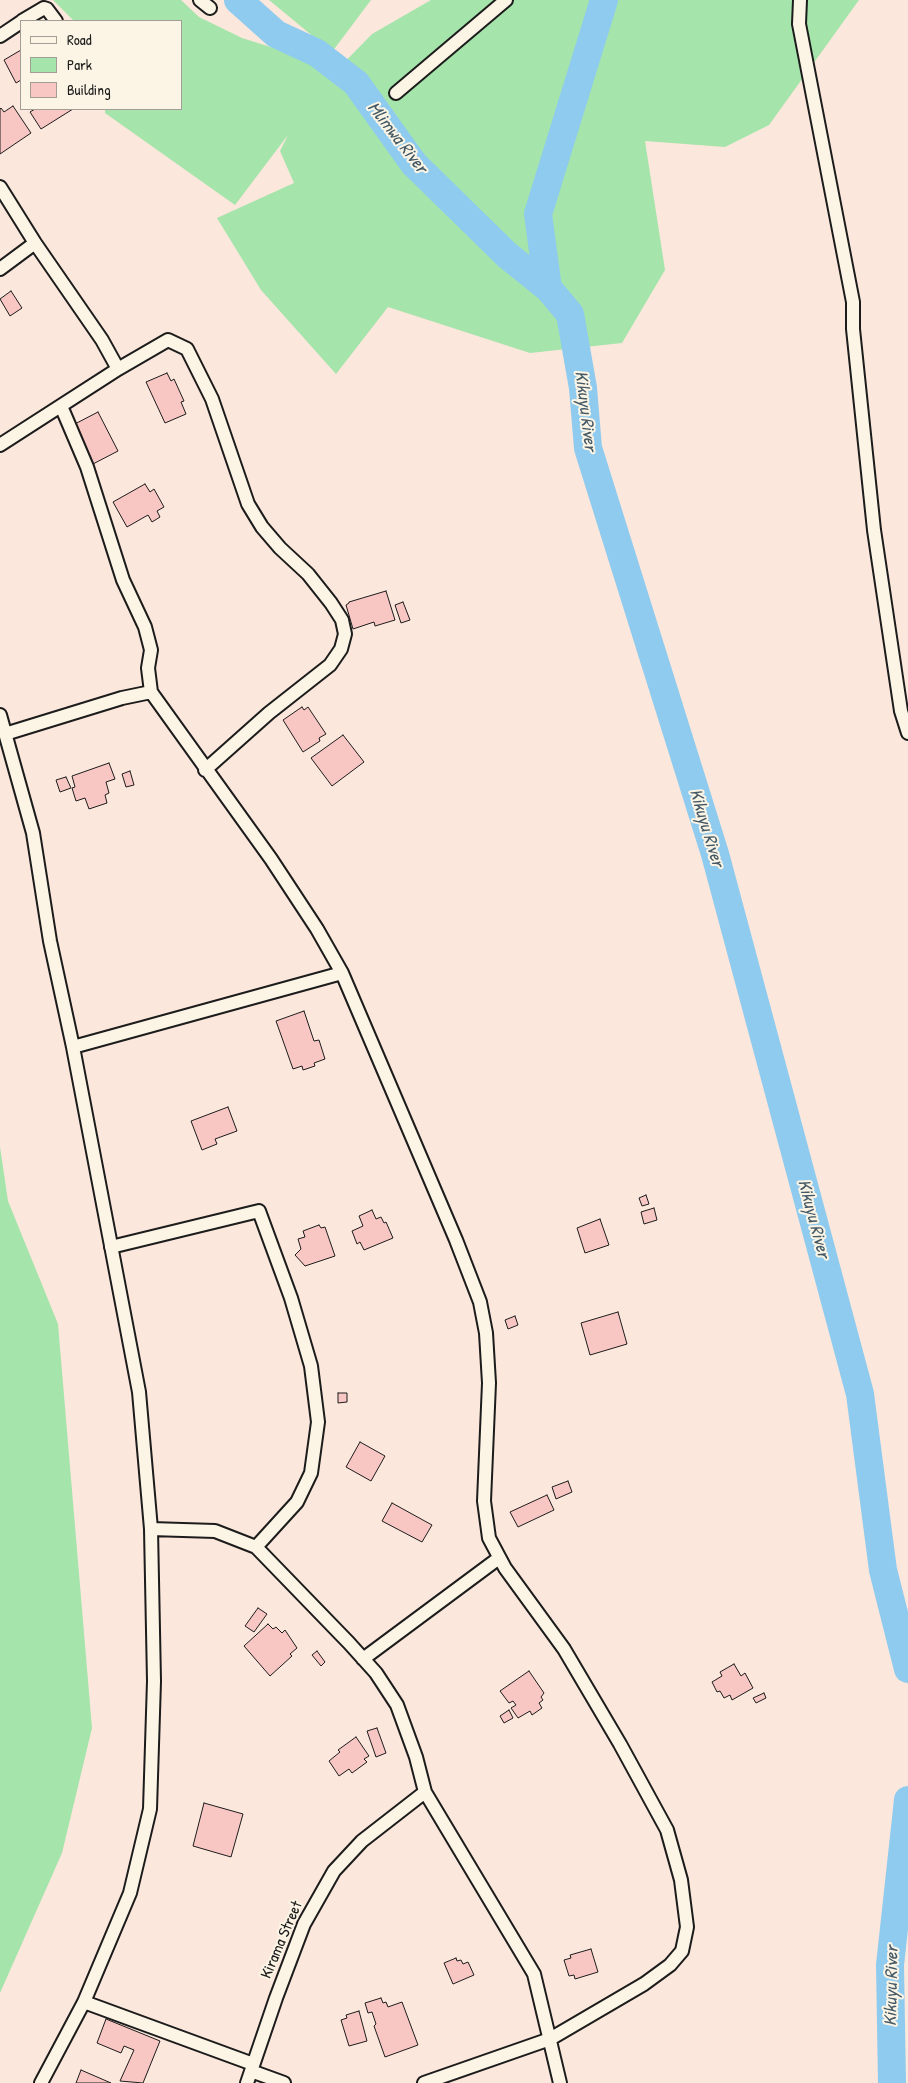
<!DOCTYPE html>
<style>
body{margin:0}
#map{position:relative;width:908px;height:2083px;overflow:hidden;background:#fbe7db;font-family:"Patrick Hand",sans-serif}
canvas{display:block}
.legend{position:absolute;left:20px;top:20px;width:162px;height:90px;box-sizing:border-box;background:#fcf5e5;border:1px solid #a29e95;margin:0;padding:6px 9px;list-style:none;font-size:15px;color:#1c1c1c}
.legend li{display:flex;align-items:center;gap:10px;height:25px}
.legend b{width:25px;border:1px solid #a29e95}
</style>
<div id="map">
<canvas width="908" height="2083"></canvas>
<ul class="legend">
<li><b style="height:6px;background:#fcf5e5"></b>Road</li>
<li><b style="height:14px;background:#a5e4ab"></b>Park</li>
<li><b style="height:14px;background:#f8c7c4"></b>Building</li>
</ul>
</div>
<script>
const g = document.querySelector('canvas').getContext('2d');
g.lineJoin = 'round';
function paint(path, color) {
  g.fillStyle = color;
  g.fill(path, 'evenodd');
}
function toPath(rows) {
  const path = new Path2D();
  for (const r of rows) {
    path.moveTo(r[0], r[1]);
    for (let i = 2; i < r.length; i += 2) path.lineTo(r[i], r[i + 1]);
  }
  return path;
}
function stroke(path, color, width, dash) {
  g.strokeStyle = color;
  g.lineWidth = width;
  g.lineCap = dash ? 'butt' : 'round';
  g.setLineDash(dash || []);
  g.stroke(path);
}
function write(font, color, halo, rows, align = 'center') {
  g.font = font + ' "Patrick Hand",sans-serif';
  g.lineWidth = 4;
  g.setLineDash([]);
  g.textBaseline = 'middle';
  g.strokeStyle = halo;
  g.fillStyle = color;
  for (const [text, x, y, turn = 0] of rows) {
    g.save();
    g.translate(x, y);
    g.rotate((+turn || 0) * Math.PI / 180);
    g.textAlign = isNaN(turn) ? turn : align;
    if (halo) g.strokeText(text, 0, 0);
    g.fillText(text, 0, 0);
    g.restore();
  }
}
const green = toPath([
 [53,0,181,0,199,17,242,38,296,55,330,77,372,34,431,0,859,0,769,125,725,147,645,141,665,270,622,343,530,353,388,307,336,374,261,290,217,218,294,183,280,151,288,135,235,205,105,113,105,109,181,109,181,21,74,21],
 [269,0,371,0,332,52],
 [0,1147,8,1201,58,1324,92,1728,62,1853,0,1993]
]);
const river = toPath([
 [238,0,276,34,317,53,356,83,414,164,507,255,548,288],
 [604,0,538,214,548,288,570,314,583,388,588,448,715,854,860,1394,883,1570,908,1669],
 [892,2083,890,1965,908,1800]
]);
const building = toPath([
 [21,50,21,80,16,83,4,60,21,50],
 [13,106,31,133,0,154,0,109,1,108,4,112,13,106],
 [35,109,73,109,41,129,30,112,35,109],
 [11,291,22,308,10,316,0,299,11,291],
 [167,373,171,381,174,379,184,401,181,402,186,414,165,423,146,382,167,373],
 [98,412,118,451,91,465,71,426,98,412],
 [145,484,150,492,154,489,164,507,157,511,160,517,152,522,148,515,127,527,113,502,145,484],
 [386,591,395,620,375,626,374,622,353,629,346,605,349,603,349,602,386,591],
 [403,602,410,620,401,623,395,605,403,602],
 [302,707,304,710,308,707,326,734,319,738,320,741,303,752,283,720,302,707],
 [343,735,364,762,332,786,311,758,343,735],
 [109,763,115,779,106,782,109,793,105,795,107,803,89,809,85,798,76,801,72,788,75,787,72,776,109,763],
 [130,771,134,785,126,787,122,774,130,771],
 [66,777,71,788,60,792,56,780,66,777],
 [304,1011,314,1041,319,1040,325,1059,314,1063,315,1066,303,1070,302,1066,293,1069,276,1021,304,1011],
 [228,1107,237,1131,215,1139,217,1144,202,1150,191,1121,228,1107],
 [646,1195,649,1204,642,1206,639,1198,646,1195],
 [654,1208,657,1220,644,1224,641,1212,654,1208],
 [372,1210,376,1219,381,1217,384,1223,386,1222,393,1238,364,1250,360,1242,357,1244,352,1231,363,1226,359,1216,372,1210],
 [600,1219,609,1245,585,1253,577,1228,600,1219],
 [319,1225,321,1228,325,1227,335,1256,305,1266,295,1255,301,1249,298,1239,305,1237,303,1231,319,1225],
 [618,1312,627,1344,590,1355,581,1323,618,1312],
 [515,1316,518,1325,508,1329,505,1320,515,1316],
 [338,1393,347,1393,347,1402,338,1403,338,1393],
 [360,1442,385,1456,371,1481,346,1467,360,1442],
 [568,1481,572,1492,556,1499,552,1487,568,1481],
 [547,1495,554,1510,518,1527,510,1512,547,1495],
 [392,1503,432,1525,422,1542,382,1521,392,1503],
 [258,1608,267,1614,254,1632,245,1626,258,1608],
 [268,1624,273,1629,276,1627,282,1633,285,1630,297,1648,290,1654,292,1656,270,1676,244,1646,268,1624],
 [317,1651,325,1662,321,1666,312,1655,317,1651],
 [734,1664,741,1676,745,1673,753,1688,732,1700,730,1695,724,1698,720,1691,717,1692,712,1682,722,1676,720,1672,734,1664],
 [529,1671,544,1693,541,1697,543,1700,539,1703,542,1708,532,1715,530,1711,518,1718,511,1708,516,1705,513,1701,509,1703,500,1691,529,1671],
 [764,1693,766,1698,756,1703,753,1698,764,1693],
 [509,1710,513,1718,504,1723,500,1716,509,1710],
 [377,1728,386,1753,376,1757,367,1731,377,1728],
 [356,1737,369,1756,364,1759,367,1762,352,1773,349,1769,339,1776,329,1761,340,1752,338,1750,356,1737],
 [204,1803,243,1814,231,1857,193,1846,204,1803],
 [591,1949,598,1972,575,1979,574,1975,569,1976,564,1960,571,1958,570,1955,591,1949],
 [456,1958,457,1961,461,1960,463,1964,468,1962,474,1975,453,1984,444,1963,456,1958],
 [381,1998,383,2003,386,2002,388,2007,402,2002,418,2045,385,2057,374,2026,376,2024,372,2012,368,2013,365,2003,381,1998],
 [359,2011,367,2041,349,2046,341,2020,347,2018,346,2015,359,2011],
 [106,2019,160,2041,143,2083,120,2081,134,2050,124,2046,121,2053,97,2043,106,2019],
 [81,2070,111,2083,76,2083,81,2070]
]);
const minor = toPath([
 [200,0,210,8],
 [800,0,799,24,853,302,853,329,874,530,901,711,908,733],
 [22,21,44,8,47,9,56,21],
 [0,36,21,22],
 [396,93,506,0],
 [0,187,35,243,102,340,118,369,0,445],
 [0,269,35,243],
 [118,369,168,340,187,349,212,399,248,504,262,527,280,548,308,574,331,603,342,620,345,634,341,649,330,665,269,713,205,770],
 [61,406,87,467,123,580,145,627,151,650,148,668,151,692,271,859,317,929,342,973,456,1240,480,1302,486,1333,489,1383,484,1501,489,1538,505,1568,564,1649,620,1744,667,1830,681,1880,687,1927,682,1951,670,1965,644,1984,550,2039,424,2083],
 [0,715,33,833,50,941,73,1047,139,1392,151,1529,154,1681,150,1809,130,1893,84,2002,41,2083],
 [5,734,122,698,151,692],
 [73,1047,342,973],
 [111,1247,259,1211,291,1298,311,1366,318,1422,311,1473,297,1502,256,1547],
 [151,1529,215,1531,256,1547,349,1643,376,1673,397,1705,416,1757,425,1792,534,1974,560,2083],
 [363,1659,499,1558],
 [84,2002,253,2064],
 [251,2071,284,2083],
 [247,2083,276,1998,304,1924,334,1871,362,1841,425,1792]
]);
const streetNames = [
 ["Kirama Street",282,1940,-67]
];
const waterNames = [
 ["Mlimwa River",397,138,52],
 ["Kikuyu River",585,411,83],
 ["Kikuyu River",706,828,73],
 ["Kikuyu River",813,1219,75],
 ["Kikuyu River",892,1986,-89]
];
paint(green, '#a5e4ab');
stroke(river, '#8fcbef', 28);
paint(building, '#f8c7c4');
stroke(building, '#1c1c1c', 1);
stroke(minor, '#1c1c1c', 16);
stroke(minor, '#fcf5e5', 12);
write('16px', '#1c1c1c', '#fcf5e5', streetNames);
write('italic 18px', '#445966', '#fcf5e5', waterNames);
</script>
